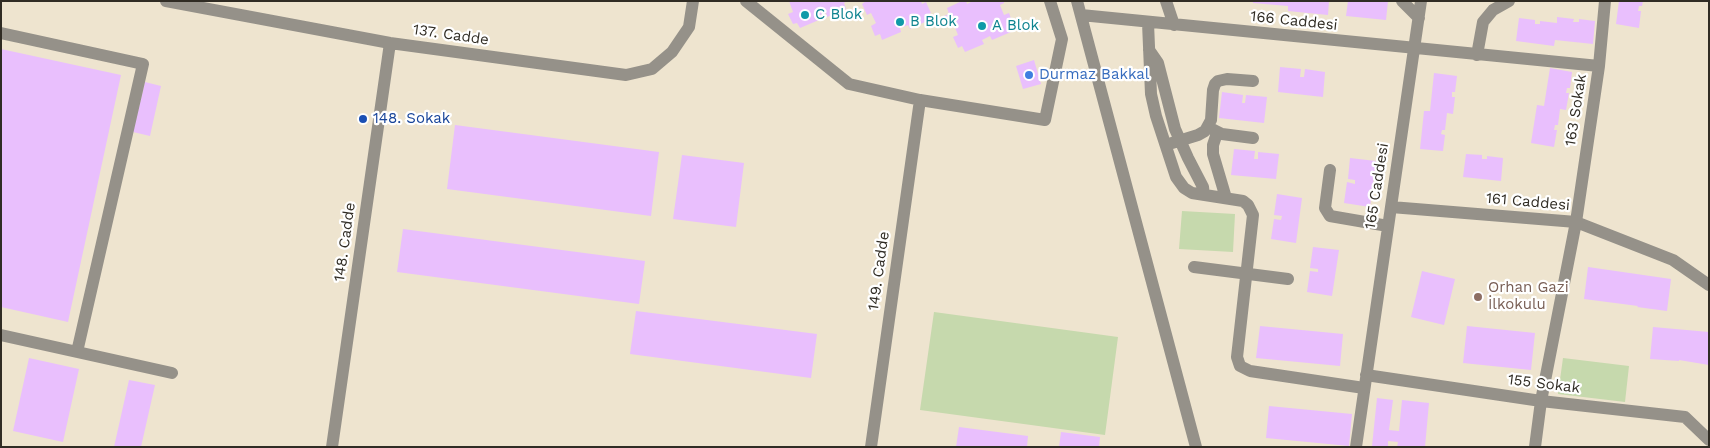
<!DOCTYPE html>
<meta charset="utf-8">
<style>
body{margin:0}
#map{position:relative;width:1710px;height:448px;overflow:hidden;background:#eee4cf;font-family:"Work Sans",sans-serif}
canvas{display:block}
.frame{position:absolute;inset:0;border:2px solid #302c24;pointer-events:none}
</style>
<div id="map">
<canvas width="1710" height="448"></canvas>
<div class="frame"></div>
</div>
<script>
const g = document.querySelector('canvas').getContext('2d');
g.lineJoin = 'round';
function paint(path, color) {
  g.fillStyle = color;
  g.fill(path, 'evenodd');
}
function toPath(rows) {
  const path = new Path2D();
  for (const r of rows) {
    path.moveTo(r[0], r[1]);
    for (let i = 2; i < r.length; i += 2) path.lineTo(r[i], r[i + 1]);
  }
  return path;
}
function stroke(path, color, width, dash) {
  g.strokeStyle = color;
  g.lineWidth = width;
  g.lineCap = dash ? 'butt' : 'round';
  g.setLineDash(dash || []);
  g.stroke(path);
}
function write(font, color, halo, rows, align = 'center') {
  g.font = font + ' "Work Sans",sans-serif';
  g.lineWidth = 4.5;
  g.setLineDash([]);
  g.textBaseline = 'middle';
  g.strokeStyle = halo;
  g.fillStyle = color;
  for (const [text, x, y, turn = 0] of rows) {
    g.save();
    g.translate(x, y);
    g.rotate((+turn || 0) * Math.PI / 180);
    g.textAlign = isNaN(turn) ? turn : align;
    if (halo) g.strokeText(text, 0, 0);
    g.fillText(text, 0, 0);
    g.restore();
  }
}
const green = toPath([
 [1182,211,1235,214,1233,252,1179,249],
 [934,312,1118,337,1105,435,920,410],
 [1563,358,1629,366,1625,402,1558,394]
]);
const building = toPath([
 [789,1,847,1,844,3,846,9,827,17,826,13,817,16,819,20,800,28,797,23,793,24,788,14,793,12],
 [866,1,921,1,922,4,926,2,931,13,926,15,929,20,910,29,908,25,900,28,901,32,882,40,880,34,875,36,871,26,876,23,871,13,867,15,862,4],
 [962,1,966,1,967,4,973,1,1004,1,1004,3,1000,5,1004,15,1009,13,1013,24,1009,26,1011,32,992,40,990,36,982,40,984,44,965,52,962,46,958,48,953,37,958,35,954,25,949,27,944,16,949,14,947,8],
 [1253,1,1329,1,1328,15,1288,11,1288,6,1253,3],
 [1348,1,1388,1,1386,20,1346,16],
 [1619,1,1643,1,1642,6,1639,6,1638,11,1641,11,1639,28,1616,24],
 [1557,17,1574,19,1573,22,1579,22,1579,19,1595,21,1593,44,1555,40,1554,46,1516,41,1519,18,1535,20,1535,24,1540,24,1540,21,1557,23],
 [1,49,121,75,68,322,1,307],
 [1034,60,1041,84,1023,89,1016,66],
 [1280,67,1301,69,1300,77,1304,77,1305,69,1325,72,1323,97,1278,92],
 [1550,68,1572,72,1570,88,1567,88,1566,93,1569,93,1566,110,1560,109,1558,125,1555,125,1554,130,1557,130,1554,147,1531,143,1537,105,1544,106],
 [1434,73,1457,76,1455,92,1452,92,1452,97,1455,97,1453,114,1447,113,1445,130,1442,130,1441,134,1445,135,1443,151,1420,149,1424,111,1430,111],
 [145,82,161,86,150,136,133,132],
 [1222,92,1243,95,1242,103,1245,103,1246,95,1267,97,1264,123,1219,118],
 [455,125,659,152,651,216,447,189],
 [1234,149,1255,151,1254,159,1258,159,1258,152,1279,154,1276,179,1231,175],
 [1466,154,1482,155,1482,159,1487,159,1487,156,1503,158,1501,181,1463,177],
 [682,155,744,163,736,227,673,219],
 [1350,158,1376,161,1370,207,1344,203,1347,182,1355,184,1355,180,1348,179],
 [1277,194,1302,198,1296,243,1271,239,1274,219,1281,220,1282,216,1274,215],
 [403,229,645,261,639,304,397,272],
 [1313,247,1339,250,1332,296,1307,292,1310,271,1318,272,1318,269,1310,268],
 [1588,267,1671,279,1667,311,1637,307,1638,306,1584,299],
 [1422,271,1455,279,1444,325,1411,317],
 [636,311,817,334,811,378,630,354],
 [1260,326,1343,334,1340,366,1256,358],
 [1467,326,1535,333,1531,370,1463,363],
 [1653,327,1709,332,1709,365,1679,360,1679,361,1650,359],
 [29,358,79,369,63,442,13,431],
 [129,380,155,385,141,447,114,447],
 [1377,398,1393,400,1389,430,1399,431,1402,400,1429,403,1425,447,1397,447,1398,442,1388,441,1388,447,1372,446],
 [1269,406,1352,414,1349,446,1266,438],
 [959,427,1028,436,1027,447,956,447],
 [1061,432,1100,437,1099,447,1059,447]
]);
const minor = toPath([
 [166,1,390,43,626,75,652,69,672,52,689,27,693,1],
 [746,1,849,84,920,100,1045,120,1062,39,1050,1],
 [1077,1,1196,447],
 [1166,1,1174,25],
 [1402,1,1419,18],
 [1081,15,1599,66],
 [1148,23,1151,94,1156,116,1176,177,1184,188,1192,193,1243,201,1248,205,1253,215,1237,357,1240,366,1250,371,1364,388],
 [1,33,143,64,77,352],
 [1149,50,1158,63,1175,129,1188,158,1203,187,1204,195],
 [1477,55,1483,22,1493,10,1509,1],
 [1212,129,1222,134,1253,138],
 [1217,133,1213,145,1213,154,1226,198],
 [1172,143,1198,135,1205,131,1211,120,1213,90,1215,84,1218,81,1227,79,1253,81],
 [1330,170,1325,208,1330,216,1388,226],
 [1391,207,1576,222,1673,260,1709,285],
 [1194,267,1288,279],
 [1,335,172,373],
 [1366,375,1541,401,1685,417,1709,440],
 [332,447,390,43],
 [871,447,920,100],
 [1356,447,1421,1],
 [1535,447,1541,401,1576,222,1599,66,1605,1]
]);
const markers = [
 [805,15,5,"#0f9aa8"],
 [900,22,5,"#0f9aa8"],
 [982,26,5,"#0f9aa8"],
 [1029,75,5,"#3f7fe0"],
 [363,119,5,"#1a4fb4"],
 [1478,297,5,"#8d6e63"]
];
const cultureNames = [
 ["C Blok",815,15],
 ["B Blok",910,22],
 ["A Blok",992,26]
];
const streetNames = [
 ["166 Caddesi",1294,21,6],
 ["137. Cadde",451,35,8],
 ["163 Sokak",1576,110,-81],
 ["165 Caddesi",1377,186,-81],
 ["161 Caddesi",1528,202,5],
 ["148. Cadde",345,242,-82],
 ["149. Cadde",879,271,-82],
 ["155 Sokak",1544,384,7]
];
const shopNames = [
 ["Durmaz Bakkal",1039,75]
];
const transitNames = [
 ["148. Sokak",373,119]
];
const educationNames = [
 ["Orhan Gazi",1488,288],
 ["İlkokulu",1488,305]
];
paint(green, '#c6d9ad');
paint(building, '#e9bffd');
stroke(minor, '#959189', 12);
for (const [x, y, r, color] of markers) {
  const dot = new Path2D();
  dot.arc(x, y, r, 0, 2 * Math.PI);
  g.fillStyle = color;
  g.fill(dot);
  stroke(dot, '#fff', 2);
}
write('15px', '#0d838f', '#fff', cultureNames, 'left');
write('15px', '#302c24', '#fff', streetNames);
write('15px', '#366cbe', '#fff', shopNames, 'left');
write('15px', '#164399', '#fff', transitNames, 'left');
write('15px', '#785e54', '#fff', educationNames, 'left');
</script>
